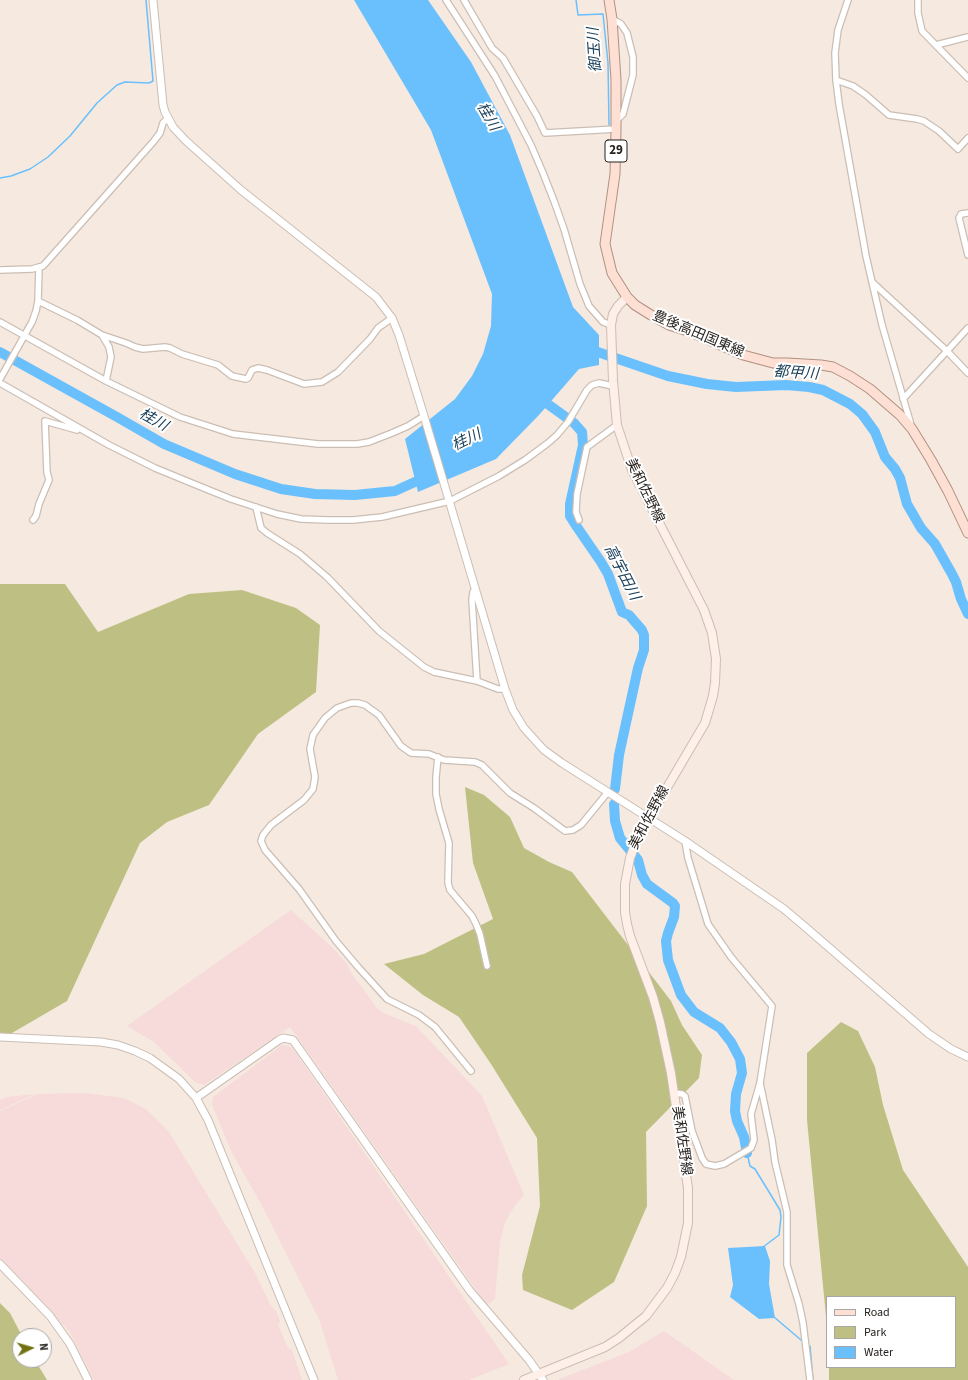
<!DOCTYPE html>
<meta charset="utf-8">
<style>
body{margin:0}
#map{position:relative;width:968px;height:1380px;overflow:hidden;background:#f6e9df;font-family:"Source Sans 3",sans-serif}
canvas{display:block}
.legend{position:absolute;left:826px;top:1296px;width:130px;height:72px;box-sizing:border-box;background:#fff;border:1px solid #a9a7a5;margin:0;padding:5px 7px;list-style:none;font-size:12px;color:#27221e}
.legend li{display:flex;align-items:center;gap:8px;height:20px}
.legend b{width:20px;border:1px solid #a9a7a5}
.north{position:absolute;left:12px;top:1328px;width:40px;height:40px;box-sizing:border-box;background:#fff;border:1px solid #a9a7a5;border-radius:50%;rotate:85deg;font-size:11px;font-weight:700;line-height:16px;text-align:center;color:#27221e}
.north::after{content:'';display:block;margin:auto;width:14px;height:18px;background:#717114;clip-path:polygon(50% 0,100% 100%,50% 72%,0 100%)}
</style>
<div id="map">
<canvas width="968" height="1380"></canvas>
<ul class="legend">
<li><b style="height:5px;background:#fde0d3"></b>Road</li>
<li><b style="height:11px;background:#bdc082"></b>Park</li>
<li><b style="height:11px;background:#6ac0fd"></b>Water</li>
</ul>
<div class="north">N</div>
</div>
<script>
const g = document.querySelector('canvas').getContext('2d');
g.lineJoin = 'round';
function paint(path, color) {
  g.fillStyle = color;
  g.fill(path, 'evenodd');
}
function toPath(rows) {
  const path = new Path2D();
  for (const r of rows) {
    path.moveTo(r[0], r[1]);
    for (let i = 2; i < r.length; i += 2) path.lineTo(r[i], r[i + 1]);
  }
  return path;
}
function stroke(path, color, width, dash) {
  g.strokeStyle = color;
  g.lineWidth = width;
  g.lineCap = dash ? 'butt' : 'round';
  g.setLineDash(dash || []);
  g.stroke(path);
}
function write(font, color, halo, rows, align = 'center') {
  g.font = font + ' "Source Sans 3","Noto Sans JP",sans-serif';
  g.lineWidth = 4;
  g.setLineDash([]);
  g.textBaseline = 'middle';
  g.strokeStyle = halo;
  g.fillStyle = color;
  for (const [text, x, y, turn = 0] of rows) {
    g.save();
    g.translate(x, y);
    g.rotate((+turn || 0) * Math.PI / 180);
    g.textAlign = isNaN(turn) ? turn : align;
    if (halo) g.strokeText(text, 0, 0);
    g.fillText(text, 0, 0);
    g.restore();
  }
}
const industrial = toPath([
 [291,910,332,947,347,964,352,974,377,1008,383,1013,416,1026,482,1096,524,1195,514,1207,505,1222,500,1242,495,1298,490,1303,486,1304,290,1027,204,1085,195,1082,154,1042,127,1026],
 [282,1045,292,1047,509,1364,469,1380,338,1380,319,1319,261,1204,232,1153,212,1105,213,1097],
 [84,1093,124,1098,146,1109,169,1132,255,1273,271,1306,276,1311,280,1321,278,1325,288,1348,292,1350,302,1380,94,1380,69,1331,0,1259,0,1111,38,1094],
 [35,1094,0,1110,0,1100,7,1097],
 [664,1331,734,1380,559,1380,559,1379,629,1352]
]);
const green = toPath([
 [0,584,65,584,98,632,189,594,242,590,296,608,320,625,316,692,258,734,209,805,167,822,140,843,67,1001,0,1040],
 [465,787,484,795,510,817,524,848,549,862,572,872,671,1001,682,1025,702,1055,699,1078,646,1132,647,1206,614,1282,572,1310,523,1290,522,1275,540,1206,537,1138,491,1064,459,1017,423,995,384,964,424,954,493,919,473,863],
 [841,1022,858,1031,875,1067,883,1105,903,1170,968,1267,968,1380,829,1380,829,1367,955,1367,955,1297,827,1297,827,1327,807,1120,807,1053],
 [0,1303,10,1313,22,1336,20,1336,20,1360,35,1360,47,1380,0,1380]
]);
const water = toPath([
 [354,0,428,0,471,62,510,135,573,307,599,335,599,365,579,369,539,415,496,459,418,492,405,439,455,399,472,376,483,354,491,326,492,294,431,130],
 [765,1246,770,1261,769,1284,775,1318,759,1319,730,1297,733,1285,728,1248]
]);
const stream = toPath([
 [576,0,578,15,603,14,608,63,609,125],
 [0,178,11,176,30,169,48,157,70,136,97,103,117,85,125,82,149,83,153,81,146,0],
 [747,1153,750,1166,755,1169,780,1210,781,1217,779,1235,763,1247],
 [774,1317,801,1340],
 [810,1346,813,1380]
]);
const river = toPath([
 [586,348,668,376,707,384,736,387,786,385,809,387,823,390,850,404,862,414,875,432,885,457,895,469,900,478,907,504,921,528,935,544,952,574,956,582,961,599,968,614],
 [0,352,117,417,164,444,235,474,281,489,315,494,355,495,395,491,428,476],
 [538,397,574,423,582,432,583,445,570,504,570,516,577,527,601,562,608,574,622,612,629,615,642,630,644,635,644,650,638,668,619,755,615,789],
 [614,804,615,821,620,838,638,860,642,875,647,884,673,903,675,906,674,917,668,933,666,941,668,960,681,995,694,1012,720,1028,731,1042,740,1059,742,1073,736,1094,735,1111,737,1121,744,1137,747,1153]
]);
const minor = toPath([
 [446,0,495,76,531,145,543,173,554,201,564,229,580,284,589,306,603,322,611,325],
 [464,0,492,48,503,58,537,116,545,133,616,129],
 [848,0,838,30,835,53,836,80,839,104,866,256,882,325,911,425],
 [918,0,918,13,922,31,968,78],
 [612,19,621,24,627,33,633,57,633,75,623,114,616,121],
 [936,45,968,37],
 [836,80,853,86,866,95,889,115,917,119,924,121,939,131,958,149,968,138],
 [968,213,961,214,959,218,968,255],
 [0,270,32,269,43,266,154,141,160,133,163,123,168,118],
 [872,282,947,351,968,373],
 [38,301,77,320,102,335,126,343,135,347,143,349,165,347,170,348,182,354,218,365,232,376,246,379,248,378,252,370,258,368,267,370,304,384,322,382,338,372,370,339,378,328,392,318],
 [0,322,106,381,180,417,233,434,318,444,357,444,369,442,392,433,408,426,424,416],
 [102,335,109,347,111,357,106,381],
 [0,379,32,322,36,311,38,301,39,267],
 [0,383,109,445,155,468,194,484,231,499,277,514,301,519,328,520,353,520,382,517,450,501,499,476,525,460,548,443,557,435,568,422,587,390,592,385,599,383,613,386],
 [903,399,968,328],
 [256,507,261,528,267,533,300,554,327,577,379,631,424,667,434,672,477,681,498,689,505,689],
 [33,520,36,516,39,504,49,480,47,472,45,421,77,430],
 [579,520,576,512,577,494,587,447,617,425],
 [475,589,473,592,472,600,477,681],
 [438,757,436,777,436,794,439,809,449,843,448,883,450,890,472,916,476,924,480,934,487,966],
 [471,1071,435,1027,419,1015,387,999,358,967,336,941,299,889,265,850,261,841,263,835,271,825,304,800,313,789,315,777,310,749,313,735,325,718,337,708,351,703,358,703,365,705,379,715,401,746,411,753,429,754,444,760,475,762,482,765,510,793,534,808,565,831,573,830,581,825,608,792],
 [760,1083,772,1140,775,1162,787,1212,787,1265,799,1304,803,1323,810,1380],
 [674,1093,682,1094,685,1096,692,1131,702,1158,706,1164,715,1166,724,1164,751,1148,754,1140,751,1114,760,1083,772,1006,731,957,708,924,688,858,685,841]
]);
const tertiary = toPath([
 [153,0,163,105,165,112,173,127,185,140,241,190,376,297,392,318,399,335,424,416,505,689,513,710,524,728,544,750,562,763,685,841,784,909,803,925,929,1034,951,1049,968,1057],
 [0,1037,101,1042,118,1045,135,1051,150,1058,179,1079,196,1098,208,1120,314,1380],
 [196,1098,279,1040,283,1038,293,1040,470,1291,529,1360,543,1380],
 [0,1264,50,1316,70,1344,88,1380]
]);
const secondary = toPath([
 [524,1380,605,1347,619,1338,646,1316,667,1288,675,1273,681,1257,688,1223,688,1188,671,1073,660,1022,653,997,630,936,627,924,625,912,625,884,630,858,638,837,705,723,713,696,715,683,716,659,712,633,704,610,632,470,617,425,613,381,611,325,613,314,618,306,627,297]
]);
const primary = toPath([
 [609,0,612,19,616,80,616,129,615,174,605,244,612,273,627,297,635,305,651,315,669,325,691,332,743,355,773,363,787,363,821,365,833,367,850,376,870,389,900,415,912,429,931,460,948,491,968,533]
]);
const shields = [
 [616,151,22]
];
const shieldNames = [
 ["29",616,151]
];
const streetNames = [
 ["豊後高田国東線",698,335,23],
 ["美和佐野線",644,491,64],
 ["美和佐野線",650,818,-62],
 ["美和佐野線",681,1141,82]
];
const waterNames = [
 ["御玉川",596,50,-94],
 ["桂川",487,117,60],
 ["都甲川",796,374,4],
 ["桂川",153,421,29],
 ["桂川",467,441,-26],
 ["高宇田川",621,573,63]
];
paint(industrial, '#f6dbda');
paint(green, '#bdc082');
paint(water, '#6ac0fd');
stroke(stream, '#6ac0fd', 1.5);
stroke(river, '#6ac0fd', 10);
stroke(minor, '#cbbeb4', 8);
stroke(tertiary, '#cbbeb4', 9);
stroke(secondary, '#cbbeb4', 10);
stroke(primary, '#b19081', 11);
stroke(minor, '#fff', 5.5);
stroke(tertiary, '#fff', 7);
stroke(secondary, '#feefe9', 8);
stroke(primary, '#fde0d3', 9);
for (const [x, y, w] of shields) {
  const box = new Path2D();
  box.roundRect(x - w / 2, y - 11, w, 22, 3);
  g.fillStyle = '#fff';
  g.fill(box);
  stroke(box, '#27221e', 1);
}
write('bold 13px', '#27221e', null, shieldNames);
write('14px', '#27221e', '#fff', streetNames);
write('italic 15px', '#1c415a', '#fff', waterNames);
</script>
